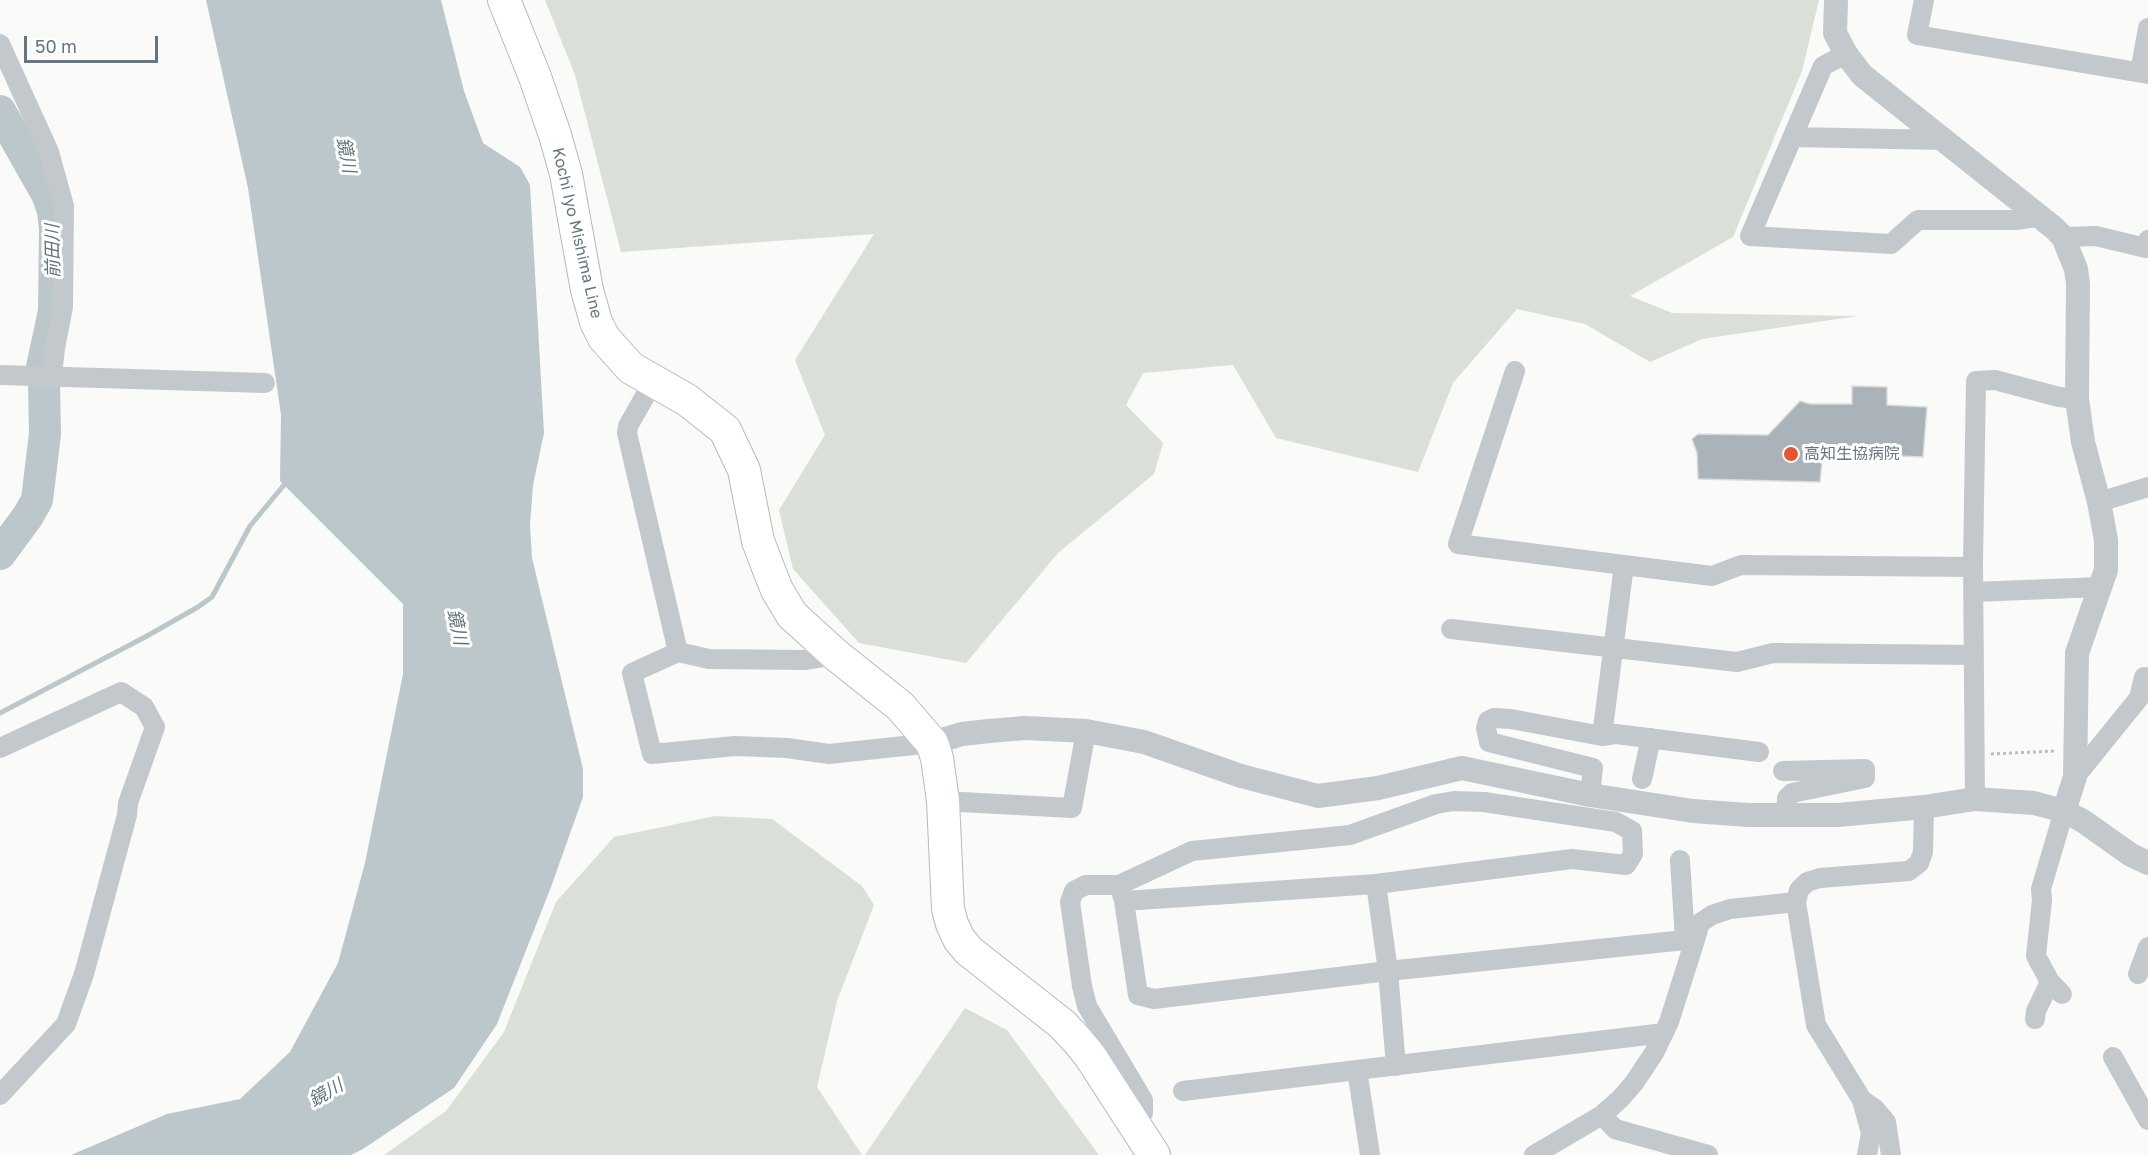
<!DOCTYPE html>
<meta charset="utf-8">
<style>
body{margin:0}
#map{position:relative;width:2148px;height:1155px;overflow:hidden;background:#fafaf8;font-family:"Golos Text",sans-serif}
canvas{display:block}
.scale{position:absolute;left:24px;top:36px;width:134px;height:27px;box-sizing:border-box;border:3px solid #657683;border-top:0;padding-left:8px;font-size:18px;line-height:21px;white-space:nowrap;color:#657683;-webkit-text-stroke:4px #fff;paint-order:stroke}
</style>
<div id="map">
<canvas width="2148" height="1155"></canvas>
<div class="scale">50 m</div>
</div>
<script>
const g = document.querySelector('canvas').getContext('2d');
g.lineJoin = 'round';
function paint(path, color) {
  g.fillStyle = color;
  g.fill(path, 'evenodd');
}
function toPath(rows) {
  const path = new Path2D();
  for (const r of rows) {
    path.moveTo(r[0], r[1]);
    for (let i = 2; i < r.length; i += 2) path.lineTo(r[i], r[i + 1]);
  }
  return path;
}
function stroke(path, color, width, dash) {
  g.strokeStyle = color;
  g.lineWidth = width;
  g.lineCap = dash ? 'butt' : 'round';
  g.setLineDash(dash || []);
  g.stroke(path);
}
function write(font, color, halo, rows, align = 'center') {
  g.font = font + ' "Golos Text","Noto Sans JP",sans-serif';
  g.lineWidth = 6;
  g.setLineDash([]);
  g.textBaseline = 'middle';
  g.strokeStyle = halo;
  g.fillStyle = color;
  for (const [text, x, y, turn = 0] of rows) {
    g.save();
    g.translate(x, y);
    g.rotate((+turn || 0) * Math.PI / 180);
    g.textAlign = isNaN(turn) ? turn : align;
    if (halo) g.strokeText(text, 0, 0);
    g.fillText(text, 0, 0);
    g.restore();
  }
}
const green = toPath([
 [545,0,1819,0,1802,71,1733,237,1630,296,1672,313,1858,316,1702,339,1650,362,1585,324,1517,309,1453,383,1418,472,1276,438,1233,365,1143,373,1126,405,1163,443,1154,474,1058,553,966,663,859,643,793,569,779,510,825,435,795,360,874,234,621,252,575,75],
 [715,816,772,819,862,886,874,905,837,1001,817,1087,862,1155,384,1155,446,1111,504,1032,556,902,614,837],
 [965,1008,1007,1030,1099,1155,865,1155]
]);
const water = toPath([
 [206,0,441,0,464,91,483,143,520,167,530,185,544,433,533,485,530,525,532,558,583,769,583,797,551,887,497,1024,454,1088,363,1149,351,1155,71,1155,167,1114,240,1099,290,1052,338,963,365,863,403,674,403,604,280,481,281,415,248,188]
]);
const stream = toPath([
 [0,713,147,636,198,607,212,597,250,526,289,479]
]);
const river = toPath([
 [0,111,47,194,53,211,55,229,54,311,42,367],
 [0,554,28,516,37,500,45,434,44,383]
]);
const building = toPath([
 [1852,386,1887,387,1887,405,1927,407,1923,457,1831,453,1822,463,1820,482,1698,479,1697,453,1692,439,1698,434,1768,435,1800,401,1810,404,1852,404,1852,386]
]);
const path = toPath([
 [1991,754,2056,751]
]);
const minor = toPath([
 [1924,0,1917,35,2148,74],
 [0,44,49,152,64,206,63,307,55,348,52,376],
 [1846,54,1823,66,1750,236,1891,244,1918,220,2015,220,2038,217],
 [2140,72,2148,28],
 [1793,137,1944,140],
 [2063,237,2096,236,2146,248,2148,240],
 [1515,371,1458,544,1624,565,1602,736],
 [0,375,265,383],
 [653,382,628,426,627,433,678,652,709,659,804,660,836,655],
 [2099,502,2148,487],
 [1624,565,1712,576,1741,565,1973,567],
 [1973,592,2100,587],
 [1451,629,1737,662,1773,653,1974,655],
 [678,652,632,673,652,754,735,746,787,748,829,754,932,743],
 [0,748,121,692,144,707,155,727,128,803,127,815,84,974,66,1024,0,1095],
 [1783,771,1865,769,1865,778,1792,793,1787,798,1786,815],
 [2075,777,2139,698,2144,677],
 [1642,779,1651,738],
 [1590,795,1593,768,1489,742,1486,728,1488,721,1494,718,1511,719,1602,736,1616,734,1759,752],
 [1975,799,1973,563,1976,381,1995,380,2059,397,2077,399],
 [943,801,1072,808,1086,731],
 [1680,860,1685,940],
 [1376,884,1388,971,1396,1066],
 [1121,891,1124,901,1138,995,1154,999,1388,971,1685,940,1694,943,1669,1022,1654,1053,1634,1083,1620,1099,1602,1115,1615,1129,1708,1155],
 [1124,901,1376,884,1572,859,1626,865,1633,854,1632,831,1616,822,1484,802,1454,801,1436,804,1350,835,1192,851,1119,885,1086,885,1074,891,1070,902,1082,986,1087,1006,1143,1100,1143,1113,1135,1126],
 [1694,943,1700,923,1712,915,1730,909,1796,902],
 [2138,974,2148,947],
 [2062,994,2050,982,2036,956,2042,900,2041,889,2064,811],
 [2035,1019,2036,1011,2050,982],
 [2113,1057,2148,1120],
 [1357,1070,1370,1155],
 [1183,1091,1664,1033],
 [1862,1100,1875,1109,1886,1122,1891,1155],
 [1534,1155,1602,1115],
 [1867,1155,1871,1133,1862,1100,1816,1025,1796,902,1799,890,1807,882,1820,878,1909,871,1919,863,1923,852,1924,807]
]);
const tertiary = toPath([
 [1836,0,1835,33,1846,54,1862,75,2054,228,2063,237,2076,269,2078,284,2077,399,2083,442,2099,502,2106,540,2106,570,2077,653,2075,777,2064,811],
 [932,743,962,734,989,731,1025,728,1086,731,1144,742,1241,776,1318,796,1378,788,1462,768,1590,795,1693,811,1748,815,1838,815,1924,807,1975,799,2034,803,2064,811,2083,821,2131,855,2148,863]
]);
const primary = toPath([
 [504,0,535,77,555,135,566,174,587,290,596,322,604,338,631,368,687,400,725,430,744,470,758,541,769,570,777,590,792,615,836,655,900,706,932,743,937,758,943,801,948,909,952,924,959,939,969,951,1062,1024,1077,1040,1090,1056,1154,1155]
]);
const markers = [
 [1791,454,8,"#e4572e"]
];
const streetNames = [
 ["Kochi Iyo Mishima Line",577,233,77]
];
const poiNames = [
 ["高知生協病院",1804,454]
];
const waterNames = [
 ["鏡川",346,155,79],
 ["前田川",53,251,-91],
 ["鏡川",457,627,78],
 ["鏡川",326,1093,-30]
];
paint(green, '#dadfd7');
paint(water, '#bbc7cb');
stroke(stream, '#bbc7cb', 5);
stroke(river, '#bbc7cb', 32);
paint(building, '#aab3b9');
stroke(building, '#dcdcda', 1.5);
stroke(primary, '#b5babe', 34);
stroke(path, '#bbbfc2', 3, [3, 3]);
stroke(minor, '#c3c8cc', 20);
stroke(tertiary, '#c3c8cc', 24);
stroke(primary, '#fff', 32);
for (const [x, y, r, color] of markers) {
  const dot = new Path2D();
  dot.arc(x, y, r, 0, 2 * Math.PI);
  g.fillStyle = color;
  g.fill(dot);
  stroke(dot, '#fff', 2);
}
write('16px', '#657683', '#fff', streetNames);
write('16px', '#657683', '#fff', poiNames, 'left');
write('italic 18px', '#60757c', '#fff', waterNames);
</script>
